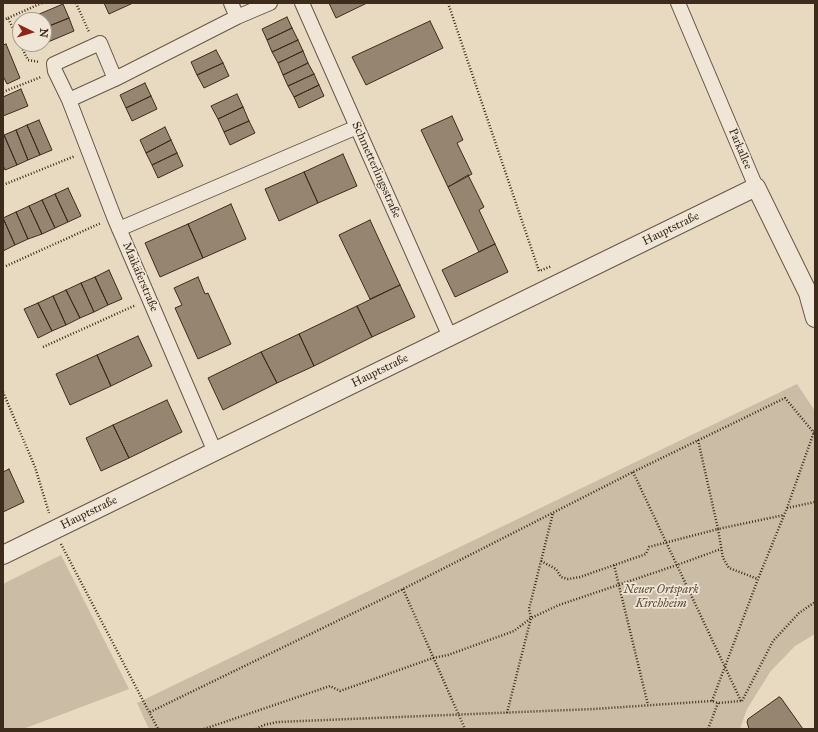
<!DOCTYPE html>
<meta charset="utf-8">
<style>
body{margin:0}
#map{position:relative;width:818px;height:732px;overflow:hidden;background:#e8d9c1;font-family:"IM FELL Great Primer",serif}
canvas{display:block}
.frame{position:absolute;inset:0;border:4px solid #3d2c1b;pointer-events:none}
.north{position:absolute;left:12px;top:12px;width:40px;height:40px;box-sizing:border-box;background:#f0e6d7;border:1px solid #a89c8c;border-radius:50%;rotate:95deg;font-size:11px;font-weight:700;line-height:16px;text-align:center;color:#3d2c1b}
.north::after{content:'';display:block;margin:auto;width:14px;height:18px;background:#8f2418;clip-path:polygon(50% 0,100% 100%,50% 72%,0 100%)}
</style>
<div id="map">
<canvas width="818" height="732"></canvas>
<div class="frame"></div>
<div class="north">N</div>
</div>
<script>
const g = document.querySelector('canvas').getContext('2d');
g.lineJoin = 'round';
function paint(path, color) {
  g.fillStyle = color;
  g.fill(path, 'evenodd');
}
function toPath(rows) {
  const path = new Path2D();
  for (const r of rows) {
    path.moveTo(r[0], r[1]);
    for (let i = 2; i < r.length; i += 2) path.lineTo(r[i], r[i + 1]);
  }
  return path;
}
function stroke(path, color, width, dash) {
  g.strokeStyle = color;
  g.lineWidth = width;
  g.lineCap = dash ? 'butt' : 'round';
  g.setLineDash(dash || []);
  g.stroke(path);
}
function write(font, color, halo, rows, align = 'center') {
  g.font = font + ' "IM FELL Great Primer",serif';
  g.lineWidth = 3.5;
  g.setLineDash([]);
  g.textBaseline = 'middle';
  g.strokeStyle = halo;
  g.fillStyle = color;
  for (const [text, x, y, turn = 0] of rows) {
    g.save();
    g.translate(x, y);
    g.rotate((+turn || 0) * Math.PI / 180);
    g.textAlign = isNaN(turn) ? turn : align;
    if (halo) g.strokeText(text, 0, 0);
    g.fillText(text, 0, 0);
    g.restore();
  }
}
const green = toPath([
 [797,384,815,411,815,634,795,646,770,672,747,709,740,729,149,729,137,703],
 [61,555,129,689,23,729,3,729,3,584]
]);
const building = toPath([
 [104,3,133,3,109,14,104,3],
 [329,3,367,3,336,18,329,3],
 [63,4,69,18,44,28,44,20,39,20,37,15,63,4],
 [287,17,292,28,267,40,262,29,287,17],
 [69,18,74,31,48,42,44,32,44,28,69,18],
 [430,21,443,48,366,85,352,57,430,21],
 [292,28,298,40,272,52,267,40,292,28],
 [298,40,303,51,278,63,272,52,298,40],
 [6,44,20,78,7,84,3,76,3,45,6,44],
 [216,50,223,63,197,75,191,62,216,50],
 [303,51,308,63,283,75,278,63,303,51],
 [223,63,229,76,204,88,197,75,223,63],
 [308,63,314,74,288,86,283,75,308,63],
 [314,74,319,85,294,97,288,86,314,74],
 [145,83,151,96,126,108,120,95,145,83],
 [319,85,324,96,299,108,294,97,319,85],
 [21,89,28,106,3,116,3,97,21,89],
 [237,94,243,107,218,119,211,106,237,94],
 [151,96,157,109,132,121,126,108,151,96],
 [243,107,249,121,224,132,218,119,243,107],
 [452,116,463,140,457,143,472,174,448,187,421,130,452,116],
 [39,120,52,150,40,155,27,125,39,120],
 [249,121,255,133,230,145,224,132,249,121],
 [27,125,40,155,28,160,16,130,27,125],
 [165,127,171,140,146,153,140,140,165,127],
 [16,130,28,160,17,165,4,135,16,130],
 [3,135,4,135,17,165,5,170,3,165,3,135],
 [171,140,177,153,152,165,146,153,171,140],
 [177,153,183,166,158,178,152,165,177,153],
 [343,154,357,186,318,203,304,172,343,154],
 [304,172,318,203,279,221,265,189,304,172],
 [468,175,484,207,479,210,495,244,479,252,448,187,468,175],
 [68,188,81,216,68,222,55,194,68,188],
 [55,194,68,222,55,228,42,200,55,194],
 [42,200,55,228,42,234,29,206,42,200],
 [231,204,246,239,203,258,188,224,231,204],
 [29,206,42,234,28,239,16,212,29,206],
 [16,212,28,239,15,245,3,218,16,212],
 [3,218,15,245,3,251,3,218],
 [370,220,400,285,370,299,339,235,370,220],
 [188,224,203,258,160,277,145,243,188,224],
 [495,244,508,272,455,297,442,270,495,244],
 [109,270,122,299,108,305,95,277,109,270],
 [95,277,108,305,94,312,81,283,95,277],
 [198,277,205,294,208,293,231,344,198,359,175,308,182,305,174,288,198,277],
 [81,283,94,312,80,318,66,290,81,283],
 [400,285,415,317,372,337,357,306,400,285],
 [66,290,80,318,66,325,53,296,66,290],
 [53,296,66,325,52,331,38,303,53,296],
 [38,303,52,331,38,338,24,309,38,303],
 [357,306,372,337,314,366,299,334,357,306],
 [299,334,314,366,277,383,261,352,299,334],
 [138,336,152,366,111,386,97,355,138,336],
 [261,352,277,383,223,410,208,378,261,352],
 [97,355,111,386,70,405,56,374,97,355],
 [167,400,182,432,129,458,113,425,167,400],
 [113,425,129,458,101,471,86,438,113,425],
 [9,469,24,502,3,512,3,472,9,469],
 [779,697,781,698,803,729,749,729,747,722,748,719,779,697]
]);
const path = toPath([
 [76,3,89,32],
 [448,3,539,271,552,266],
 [8,18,42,3],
 [3,20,8,18,20,43],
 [20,44,28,60,39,62],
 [3,92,41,77],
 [3,185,75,156],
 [6,266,101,223],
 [43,347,136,305],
 [3,392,35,467,49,513],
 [698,440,718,529,784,515],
 [633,472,741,701],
 [787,508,815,502],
 [61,544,158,729],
 [541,561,556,569,561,577,568,579,580,577,646,554,649,547,718,529,723,558,729,568,758,579],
 [614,565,648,705],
 [403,589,465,729],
 [712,701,758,579,787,508,815,429],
 [742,701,773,641,799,613,815,602],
 [150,712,403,589,633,472,785,398,815,434],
 [507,713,531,618,529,609,553,513],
 [204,729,330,686,340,691,433,658,448,655,514,631,531,618,559,605,677,565,721,549],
 [256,729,264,725,277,722,594,709,712,701,718,703,741,701],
 [708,729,718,703]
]);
const minor = toPath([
 [231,3,237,17,270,3],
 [302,3,450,337],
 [678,3,756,187],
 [115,79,237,17],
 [69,100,115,79,100,43,54,64,55,71,69,100,114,217,215,452],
 [119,229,357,127]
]);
const tertiary = toPath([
 [3,555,756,187,808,293,815,318]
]);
const streetNames = [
 ["Parkallee",740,149,67],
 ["Schmetterlingsstraße",376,170,66],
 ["Hauptstraße",671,229,-26],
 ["Maikäferstraße",140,277,67],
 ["Hauptstraße",380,371,-26],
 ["Hauptstraße",89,513,-26]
];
const parkNames = [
 ["Neuer Ortspark",661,590],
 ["Kirchheim",661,604]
];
paint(green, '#cbbca5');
paint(building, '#968671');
stroke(building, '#3d2c1b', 1);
stroke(minor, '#685744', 16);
stroke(tertiary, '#685744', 20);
stroke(path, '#3d2c1b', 2.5, [1, 2]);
stroke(minor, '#f0e6d7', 14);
stroke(tertiary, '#f0e6d7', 18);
write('12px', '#3d2c1b', '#f0e6d7', streetNames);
write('italic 12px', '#594937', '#f0e6d7', parkNames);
</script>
